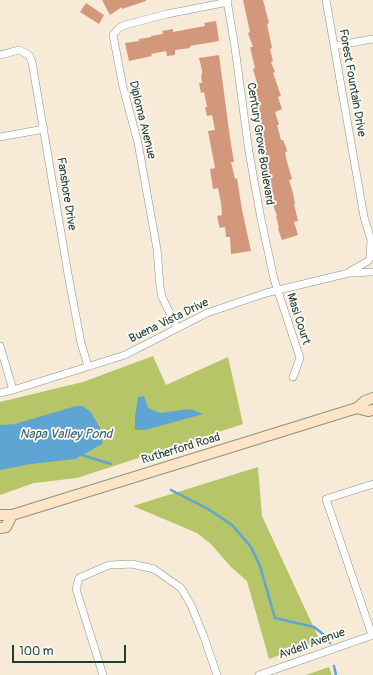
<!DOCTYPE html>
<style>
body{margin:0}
#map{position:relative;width:373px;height:675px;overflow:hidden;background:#f7ead7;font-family:Pangolin,sans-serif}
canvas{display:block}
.scale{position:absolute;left:12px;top:645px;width:114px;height:18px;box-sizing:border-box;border:2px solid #1f3d34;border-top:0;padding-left:5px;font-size:12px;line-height:14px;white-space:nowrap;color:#1f3d34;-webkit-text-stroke:3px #fdfcf7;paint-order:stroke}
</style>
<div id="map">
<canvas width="373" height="675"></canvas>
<div class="scale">100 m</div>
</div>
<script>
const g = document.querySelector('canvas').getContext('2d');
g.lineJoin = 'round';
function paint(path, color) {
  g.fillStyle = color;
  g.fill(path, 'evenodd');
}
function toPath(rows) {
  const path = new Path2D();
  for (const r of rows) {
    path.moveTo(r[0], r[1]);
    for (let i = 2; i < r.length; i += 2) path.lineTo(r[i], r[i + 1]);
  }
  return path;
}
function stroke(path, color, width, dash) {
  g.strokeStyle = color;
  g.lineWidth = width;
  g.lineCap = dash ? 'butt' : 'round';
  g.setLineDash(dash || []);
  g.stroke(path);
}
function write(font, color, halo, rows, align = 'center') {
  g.font = font + ' Pangolin,sans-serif';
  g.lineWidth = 3.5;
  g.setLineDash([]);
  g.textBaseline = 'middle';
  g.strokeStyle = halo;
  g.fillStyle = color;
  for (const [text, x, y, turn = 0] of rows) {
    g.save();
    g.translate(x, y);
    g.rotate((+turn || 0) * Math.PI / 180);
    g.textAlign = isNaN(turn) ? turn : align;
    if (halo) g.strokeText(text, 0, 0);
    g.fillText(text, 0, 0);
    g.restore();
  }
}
const green = toPath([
 [153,356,166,385,228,357,243,424,77,478,34,483,0,495,0,402,83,382],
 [258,467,262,516,320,641,269,659,247,581,231,567,211,544,197,533,133,506],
 [329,667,332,675,306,675]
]);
const water = toPath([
 [144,396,148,408,160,413,190,409,203,414,145,430,135,430,135,416,138,397],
 [76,406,82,406,90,411,103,433,102,444,75,459,31,464,0,470,0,425,15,424]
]);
const stream = toPath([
 [82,455,111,464],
 [171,490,208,509,232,525,251,547,260,566,275,618,314,627,323,634,330,643],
 [334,666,336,675]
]);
const building = toPath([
 [102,0,146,0,146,1,122,9,122,7,110,15],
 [243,0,263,0,269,23,267,24,272,48,270,49,273,61,271,62,275,72,273,73,281,96,278,97,282,109,275,112,279,125,277,125,281,140,283,140,286,147,287,152,285,152,287,162,292,179,289,180,293,193,295,204,294,204,298,221,294,222,298,235,282,240,278,229,279,228,276,216,277,216,272,202,274,201,266,164,267,163,267,159,264,148,265,146,261,132,263,132,259,118,261,117,255,94,257,93,255,84,257,83,253,69,255,68,250,47,253,47,248,33,250,32],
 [86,3,104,15,99,24,80,12],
 [216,21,219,41,190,46,190,48,175,50,175,55,167,56,166,51,151,54,152,56,129,61,125,43,139,41,139,39,151,37,151,36,163,34,162,31,173,29,173,32,205,26,204,23],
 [219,55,230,138,234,162,231,162,235,179,237,178,242,210,251,251,231,254,230,237,226,237,225,227,220,228,218,221,217,216,222,215,221,203,218,188,213,189,210,169,215,168,208,131,215,130,212,115,207,116,205,107,207,107,204,92,201,93,199,83,202,83,201,75,202,75,202,70,199,58]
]);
const minor = toPath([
 [227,0,235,48,249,152,261,219,274,279,300,358,293,377],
 [326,0,364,217,371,240,370,258],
 [334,46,373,39],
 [0,55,19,50,29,55,32,62,68,274,81,343,88,366],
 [0,137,44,129],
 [349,272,368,261],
 [177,328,162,297,160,286,157,249,138,143,123,87,113,35,119,28,125,25,167,14,228,2],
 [0,346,13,390],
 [0,393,13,390,125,355,207,313,266,293,349,273,372,272],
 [372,635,326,499,373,484],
 [103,675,76,589,79,578,109,565,132,564,154,569,181,588,191,605,204,637,217,675],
 [259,675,373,635]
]);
const secondary = toPath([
 [357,408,368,411,373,410],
 [0,515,12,515,357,408,365,401,373,398],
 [0,528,6,527,12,515]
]);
const streetNames = [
 ["Forest Fountain Drive",352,83,80],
 ["Diploma Avenue",142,120,76],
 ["Century Grove Boulevard",260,144,81],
 ["Fanshore Drive",66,194,81],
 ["Masi Court",298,319,72],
 ["Buena Vista Drive",169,321,-26],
 ["Rutherford Road",181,449,-17],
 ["Avdell Avenue",312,644,-20]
];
const waterNames = [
 ["Napa Valley Pond",66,435]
];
paint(green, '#b5c568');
paint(water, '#5ea5d4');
stroke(stream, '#5ea5d4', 2.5);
paint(building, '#d3977c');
stroke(minor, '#8b9486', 8);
stroke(secondary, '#8b9486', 12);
stroke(minor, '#fff', 7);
stroke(secondary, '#ffe4c6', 10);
write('12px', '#1f3d34', '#fdfcf7', streetNames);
write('italic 13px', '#35616c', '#fdfcf7', waterNames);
</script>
